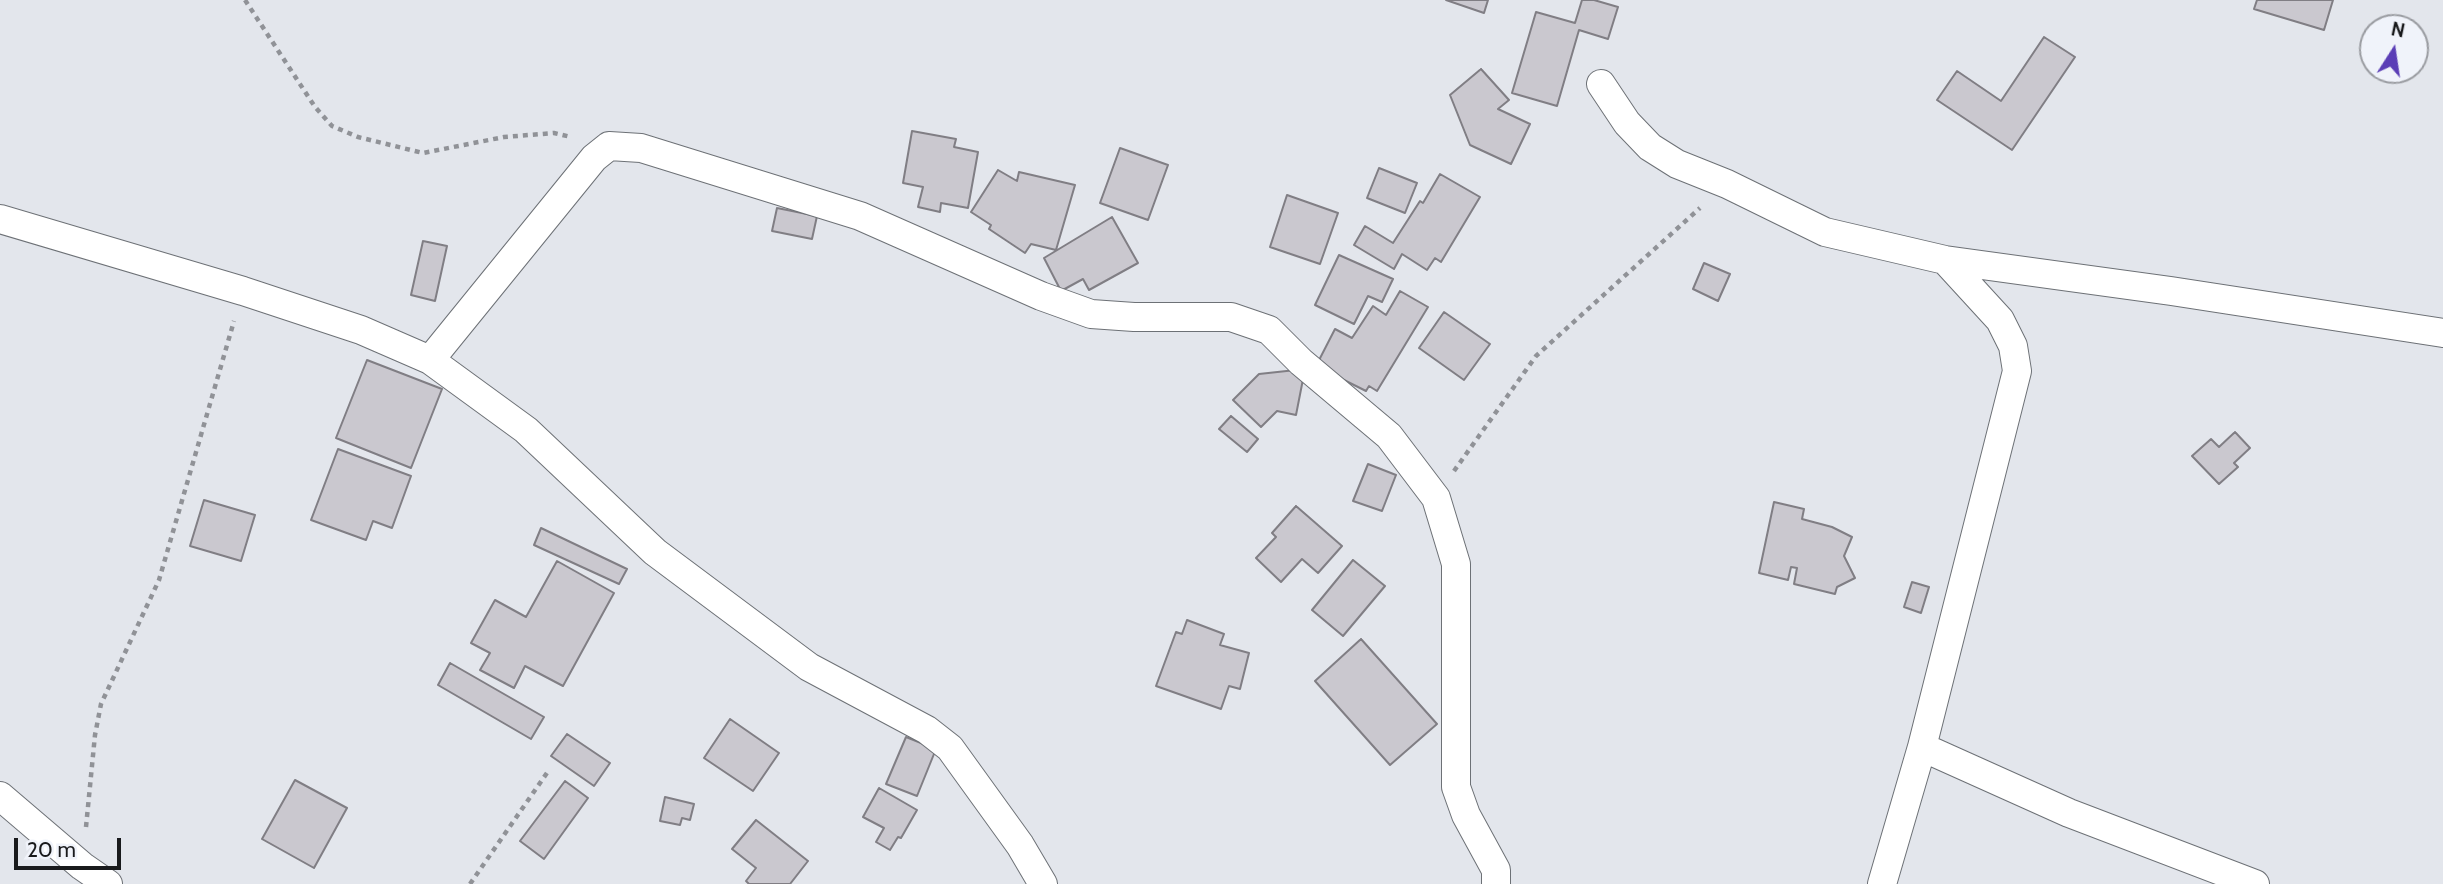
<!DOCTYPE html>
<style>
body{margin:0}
#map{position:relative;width:2443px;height:884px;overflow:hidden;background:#e3e6ec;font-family:Cabin,sans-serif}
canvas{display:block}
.north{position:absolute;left:2359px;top:14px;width:70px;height:70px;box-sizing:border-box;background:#f0f3fa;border:2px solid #9a9ca1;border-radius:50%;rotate:12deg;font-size:19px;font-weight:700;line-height:28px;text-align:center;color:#191a1c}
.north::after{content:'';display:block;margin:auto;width:24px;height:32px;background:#5b3eb6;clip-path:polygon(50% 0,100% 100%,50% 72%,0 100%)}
.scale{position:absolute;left:14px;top:838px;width:107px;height:32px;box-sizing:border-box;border:4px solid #191a1c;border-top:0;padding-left:9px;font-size:21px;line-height:24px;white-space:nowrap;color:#191a1c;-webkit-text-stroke:5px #f0f3fa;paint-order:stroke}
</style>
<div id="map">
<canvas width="2443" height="884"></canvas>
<div class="north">N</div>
<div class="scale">20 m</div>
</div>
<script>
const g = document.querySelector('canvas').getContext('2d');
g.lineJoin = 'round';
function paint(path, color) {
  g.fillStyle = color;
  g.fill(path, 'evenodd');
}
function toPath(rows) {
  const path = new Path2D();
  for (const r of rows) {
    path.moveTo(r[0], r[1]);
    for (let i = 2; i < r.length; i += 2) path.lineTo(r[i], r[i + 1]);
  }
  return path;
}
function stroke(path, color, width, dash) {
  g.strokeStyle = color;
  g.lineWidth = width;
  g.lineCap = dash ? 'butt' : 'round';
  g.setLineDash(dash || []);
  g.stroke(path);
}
const building = toPath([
 [1446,0,1488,0,1484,13,1446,0],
 [1582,0,1594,0,1618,7,1608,39,1579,30,1557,106,1512,93,1536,12,1575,23,1582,0],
 [2257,0,2333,0,2324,30,2254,9,2257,0],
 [2044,37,2075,57,2012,150,1937,100,1957,71,2001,101,2044,37],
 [1481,69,1509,100,1498,109,1530,124,1511,164,1470,145,1450,95,1481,69],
 [912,131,956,139,954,147,978,152,968,208,941,203,940,212,918,207,923,187,903,183,912,131],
 [1120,148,1168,165,1148,220,1100,203,1120,148],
 [1379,168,1417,183,1405,213,1367,198,1379,168],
 [998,170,1017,181,1019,172,1075,185,1056,250,1031,244,1025,253,989,229,991,225,971,212,998,170],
 [1440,174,1480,197,1441,262,1435,258,1427,270,1402,254,1394,269,1354,245,1365,226,1393,243,1420,201,1423,203,1440,174],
 [1287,195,1338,213,1320,264,1270,247,1287,195],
 [777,208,817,216,812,239,772,231,777,208],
 [1112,217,1138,263,1089,290,1083,279,1061,291,1044,258,1112,217],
 [423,241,447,246,435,301,411,295,423,241],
 [1339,255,1393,279,1382,302,1368,296,1354,324,1315,305,1339,255],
 [1704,263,1730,274,1718,301,1693,289,1704,263],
 [1400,291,1428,307,1377,391,1369,386,1366,391,1316,366,1335,329,1352,338,1373,306,1386,315,1400,291],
 [1444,312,1490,344,1464,380,1419,348,1444,312],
 [367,360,442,389,411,468,336,438,367,360],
 [1305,369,1296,415,1277,411,1261,427,1233,400,1259,374,1305,369],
 [1231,416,1258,439,1247,452,1219,429,1231,416],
 [2235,432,2250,448,2234,463,2238,467,2219,484,2192,456,2211,439,2219,447,2235,432],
 [338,449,411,476,392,528,373,521,366,540,311,520,338,449],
 [1368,464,1396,475,1382,511,1353,501,1368,464],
 [204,500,255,515,241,561,190,546,204,500],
 [1774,502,1804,509,1802,519,1832,527,1852,537,1844,556,1855,578,1837,587,1835,594,1794,584,1797,568,1791,567,1788,580,1759,573,1774,502],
 [1296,506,1342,546,1318,573,1302,559,1281,582,1256,558,1276,537,1272,533,1296,506],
 [541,528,627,569,619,584,534,545,541,528],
 [1353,560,1385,586,1343,636,1312,610,1353,560],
 [557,561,614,593,563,686,525,666,514,688,480,670,490,653,471,643,495,600,526,617,557,561],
 [1912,582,1929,587,1921,613,1904,607,1912,582],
 [1187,620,1224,634,1220,645,1249,653,1240,689,1229,686,1221,709,1156,686,1176,632,1182,634,1187,620],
 [1361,639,1437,724,1390,765,1315,681,1361,639],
 [450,663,544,717,531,739,438,685,450,663],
 [730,719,779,753,753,791,704,758,730,719],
 [567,734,610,763,594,786,551,756,567,734],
 [906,737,936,749,917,796,886,784,906,737],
 [295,780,347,808,314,868,262,839,295,780],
 [565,781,588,798,544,859,520,841,565,781],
 [879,788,917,810,901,838,898,837,890,850,876,842,884,828,863,817,879,788],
 [665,797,694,804,690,820,682,818,680,825,660,821,665,797],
 [756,820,808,861,790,884,749,884,746,881,756,868,732,849,756,820]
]);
const path = toPath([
 [245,0,315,107,332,126,358,137,423,153,504,137,554,133,571,137],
 [1454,471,1536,356,1700,208],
 [86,827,95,735,101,704,159,580,234,321],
 [470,884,549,770]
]);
const street = toPath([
 [1601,84,1627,123,1650,147,1677,164,1727,184,1825,232,1945,260,2171,291,2443,333],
 [0,219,243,291,361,330,430,360,526,430,655,552,809,667,927,730,950,748,1020,845,1043,884],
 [430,360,594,158,609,146,641,148,860,216,1041,296,1091,314,1134,317,1231,317,1269,330,1301,362,1389,436,1436,498,1456,564,1456,787,1466,815,1496,870,1496,884],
 [1922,747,2069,813,2255,884],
 [0,796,82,866,108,884],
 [1882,884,1922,747,2017,371,2013,346,2000,320,1945,260]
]);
paint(building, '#cac8cf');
stroke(building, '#807e84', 2);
stroke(street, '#6d7176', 30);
stroke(path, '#909297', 4.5, [5, 5]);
stroke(street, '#fff', 28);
</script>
